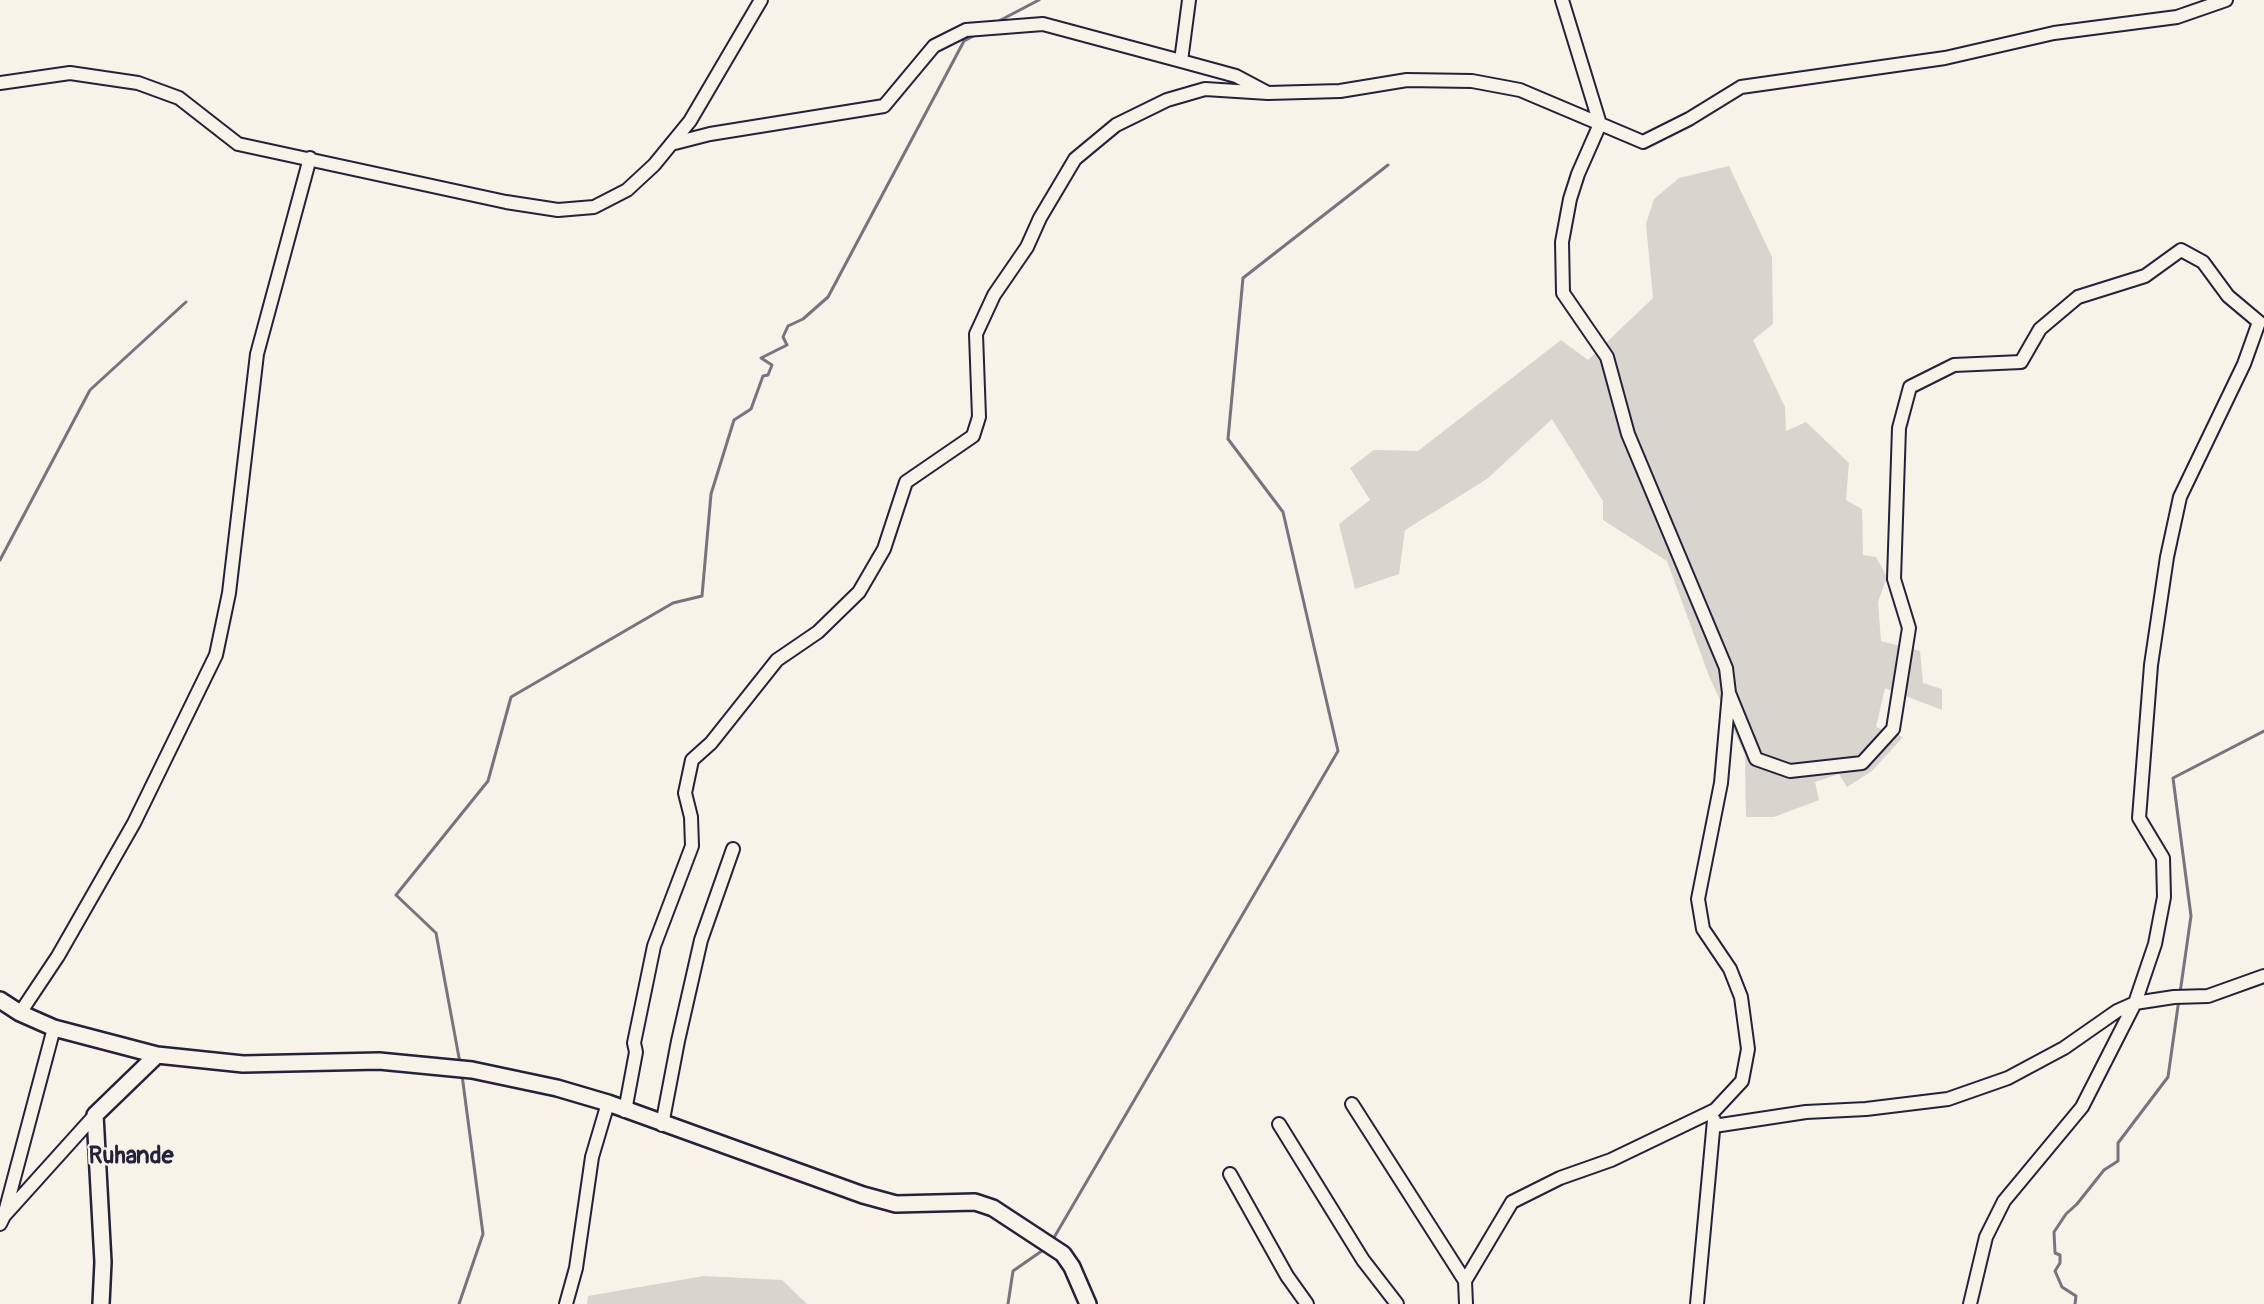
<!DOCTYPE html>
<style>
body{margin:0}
canvas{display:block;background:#f7f3e8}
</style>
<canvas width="2264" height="1304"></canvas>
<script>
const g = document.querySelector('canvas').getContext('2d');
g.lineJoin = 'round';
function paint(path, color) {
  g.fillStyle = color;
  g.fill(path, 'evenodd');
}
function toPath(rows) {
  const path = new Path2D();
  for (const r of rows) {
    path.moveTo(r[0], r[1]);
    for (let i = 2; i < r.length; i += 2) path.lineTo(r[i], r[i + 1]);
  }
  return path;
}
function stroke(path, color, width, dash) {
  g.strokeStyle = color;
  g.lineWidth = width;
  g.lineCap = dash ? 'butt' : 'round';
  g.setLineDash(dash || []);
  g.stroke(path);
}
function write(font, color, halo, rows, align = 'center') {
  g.font = font + ' Pangolin,sans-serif';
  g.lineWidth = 4.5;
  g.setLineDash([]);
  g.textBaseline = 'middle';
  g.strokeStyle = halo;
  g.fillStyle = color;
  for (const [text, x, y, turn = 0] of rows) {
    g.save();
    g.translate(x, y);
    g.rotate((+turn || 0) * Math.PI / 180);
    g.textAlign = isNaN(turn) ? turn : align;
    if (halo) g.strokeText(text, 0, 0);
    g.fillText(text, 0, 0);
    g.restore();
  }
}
const green = toPath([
 [1729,166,1772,257,1773,324,1753,340,1785,407,1786,431,1806,422,1849,463,1846,500,1862,509,1863,555,1876,557,1887,577,1878,602,1881,641,1920,651,1923,683,1942,689,1942,710,1885,688,1876,727,1903,737,1872,771,1847,787,1839,774,1815,782,1819,800,1774,817,1746,817,1745,755,1709,676,1667,561,1603,520,1603,501,1552,419,1487,479,1405,530,1399,574,1355,589,1339,524,1370,500,1350,468,1374,450,1418,451,1561,340,1588,360,1653,298,1646,224,1654,199,1679,178],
 [704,1276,782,1280,807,1304,587,1304,588,1296]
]);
const stream = toPath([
 [995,23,1039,0],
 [0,560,90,390,186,302],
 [2180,993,2191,916,2173,778,2264,731],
 [460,1063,436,933,396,895,488,781,511,697,673,603,702,596,711,494,734,420,751,409,763,376,768,375,772,365,761,358,787,345,783,337,788,326,803,319,828,297,964,41,977,34],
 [1052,1241,1338,751,1283,512,1228,439,1243,278,1388,165],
 [459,1304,483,1234,462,1075],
 [1008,1304,1013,1271,1046,1248],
 [2075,1304,2076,1296,2062,1287,2055,1271,2060,1263,2060,1255,2055,1253,2054,1232,2066,1214,2077,1204,2104,1170,2118,1161,2118,1143,2168,1077,2179,999]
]);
const minor = toPath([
 [1189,0,1181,61,1236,76,1268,93,1340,91,1407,80,1472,81,1520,90,1643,142,1689,119,1741,87,1945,58,2054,33,2177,17,2226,0],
 [0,83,70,73,138,83,179,98,238,144,506,202,558,210,594,207,627,190,654,165,690,121,761,0],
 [671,144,710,134,884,106,934,46,966,30,1043,24,1181,61],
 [1729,693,1756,759,1790,771,1862,763,1893,729,1909,628,1894,579,1899,428,1910,387,1954,365,2021,362,2040,329,2078,297,2145,276,2181,250,2203,262,2228,296,2259,322,2244,364,2180,497,2167,557,2151,665,2139,818,2163,858,2164,897,2155,944,2135,1003,2082,1107,2004,1201,1986,1237,1970,1304],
 [20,1013,58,956,134,823,216,655,229,593,257,354,310,158],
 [1352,1104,1465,1281,1466,1304],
 [625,1111,636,1052,634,1043,654,946,692,846,691,817,685,793,692,760,711,743,777,660,818,632,859,592,884,549,906,482,973,436,979,417,976,334,994,295,1027,247,1040,218,1075,159,1116,125,1167,100,1205,89,1268,93],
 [1279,1124,1363,1260,1397,1304],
 [662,1125,678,1041,701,940,733,849],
 [1714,1126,1806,1112,1866,1109,1948,1099,2008,1078,2064,1048,2117,1011,2135,1003,2174,997,2208,996,2264,976],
 [1230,1174,1287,1276,1307,1304],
 [4,1216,54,1028],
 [0,1224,4,1216,95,1115],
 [1465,1281,1512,1202,1560,1178,1611,1160,1715,1110,1742,1081,1748,1049,1741,997,1730,969,1703,929,1698,899,1721,783,1729,693,1726,668,1628,434,1607,357,1563,293,1562,242,1570,199,1578,174,1600,124,1562,0],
 [566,1304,576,1268,592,1157,608,1103],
 [1697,1304,1714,1120]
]);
const major = toPath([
 [0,1000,20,1013,54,1028,157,1055,243,1064,379,1061,472,1070,557,1088,608,1103,863,1195,896,1204,975,1202,993,1208,1063,1254,1072,1267,1088,1304],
 [101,1304,103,1262,95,1115,157,1055]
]);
const districtNames = [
 ["Ruhande",131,1157]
];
paint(green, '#d8d5cf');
stroke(stream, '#76747f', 3);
stroke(minor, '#22223b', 16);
stroke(major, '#22223b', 20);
stroke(minor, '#f7f3e8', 12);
stroke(major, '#f7f3e8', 15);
write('bold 24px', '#22223b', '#f7f3e8', districtNames);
</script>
